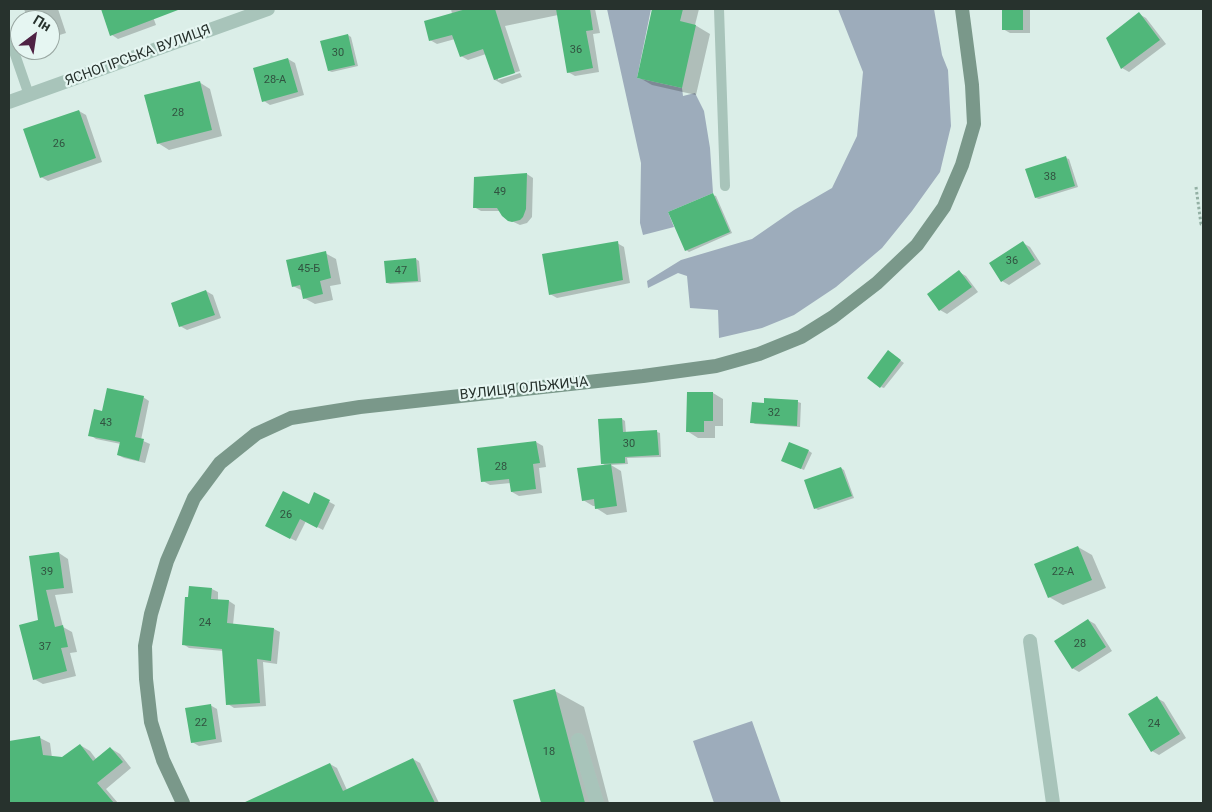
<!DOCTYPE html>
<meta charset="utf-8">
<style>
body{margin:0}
#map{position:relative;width:1212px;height:812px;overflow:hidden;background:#dbeee8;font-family:Roboto,sans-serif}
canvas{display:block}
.frame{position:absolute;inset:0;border:10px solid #27322d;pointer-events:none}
.north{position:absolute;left:10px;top:10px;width:50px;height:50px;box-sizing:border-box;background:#e6f6f2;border:1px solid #9aa8a3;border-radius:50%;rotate:31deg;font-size:14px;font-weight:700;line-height:20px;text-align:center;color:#27322d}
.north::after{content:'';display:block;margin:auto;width:18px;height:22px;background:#4f2244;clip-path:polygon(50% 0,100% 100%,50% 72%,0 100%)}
</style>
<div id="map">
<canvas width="1212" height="812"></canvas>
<div class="frame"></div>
<div class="north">Пн</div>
</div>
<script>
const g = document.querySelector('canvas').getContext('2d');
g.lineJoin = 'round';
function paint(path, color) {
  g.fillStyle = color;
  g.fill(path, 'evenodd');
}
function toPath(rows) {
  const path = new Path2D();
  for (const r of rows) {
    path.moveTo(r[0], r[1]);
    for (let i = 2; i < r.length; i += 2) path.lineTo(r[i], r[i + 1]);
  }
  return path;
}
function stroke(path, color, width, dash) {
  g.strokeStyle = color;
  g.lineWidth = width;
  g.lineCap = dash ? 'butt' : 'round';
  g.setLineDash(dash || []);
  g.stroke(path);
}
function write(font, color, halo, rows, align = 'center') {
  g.font = font + ' Roboto,sans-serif';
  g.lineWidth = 4.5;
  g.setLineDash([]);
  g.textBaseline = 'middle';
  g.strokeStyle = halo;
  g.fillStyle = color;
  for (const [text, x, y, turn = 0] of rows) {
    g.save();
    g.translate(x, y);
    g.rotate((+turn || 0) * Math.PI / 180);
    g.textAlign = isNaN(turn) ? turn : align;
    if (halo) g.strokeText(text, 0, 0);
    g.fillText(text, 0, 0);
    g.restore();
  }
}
const green = toPath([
 [607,9,651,9,637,78,682,88,683,96,695,93,704,111,710,148,713,193,668,212,674,227,643,235,640,223,641,163],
 [838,9,934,9,942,55,948,70,951,126,940,172,912,211,882,248,836,287,794,315,762,328,719,338,718,310,690,308,687,276,678,273,648,288,647,281,681,260,752,239,794,210,832,188,857,136,863,72],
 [752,721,781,803,714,803,693,741]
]);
const shadow = toPath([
 [24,9,58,9,66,33,50,38,50,20,28,20],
 [102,9,150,9,156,25,118,39,112,35],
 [451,9,595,9,600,33,593,34,599,72,575,76,568,72,558,15,505,26,520,71,498,78,498,80,520,73,522,77,502,84,495,80,486,54,468,60,461,56,455,39,437,44,430,40,452,14],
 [653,9,699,9,695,25,710,34,696,95,652,85,638,77],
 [1004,9,1030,9,1030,33,1010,33,1003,29],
 [1139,14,1146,18,1166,44,1129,72,1122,68,1107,38],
 [348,35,351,37,358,66,332,72,329,71],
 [288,59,295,63,304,95,270,105,264,101],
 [199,82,210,89,222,136,169,150,158,143],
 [79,111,86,115,102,162,48,181,41,177],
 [1066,158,1069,159,1078,187,1039,199,1036,198],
 [527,174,533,178,532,217,527,223,520,225,505,218,501,211,481,211,474,207],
 [713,195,716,196,732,233,689,252,686,250],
 [617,243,624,247,630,283,557,298,550,294],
 [1023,243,1030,247,1041,264,1009,285,1002,281],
 [325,253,336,259,341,284,330,286,333,300,315,304,304,298,303,291,293,286],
 [416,259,419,261,421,282,390,284,387,283,386,262],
 [959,272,966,276,978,292,947,314,940,310],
 [206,291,213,295,221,318,187,330,180,326],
 [891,354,904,363,884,388,881,387],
 [713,393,723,399,723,426,715,426,715,438,698,438,687,431],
 [143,397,149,401,141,440,150,444,145,463,124,458,118,455,121,444,96,439,90,435,103,412],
 [766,400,798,402,801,403,800,427,755,424,752,422,765,404],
 [622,419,625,421,626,433,657,432,660,433,661,457,627,458,628,464,611,465,621,471,627,512,607,515,596,508,596,506,593,506,583,500,606,466,602,463],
 [536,442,543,446,546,467,539,468,542,493,519,496,512,492,511,483,490,485,483,481],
 [809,451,812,453,804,470,786,462],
 [841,468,844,470,854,498,818,510,815,508],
 [315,494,335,505,323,530,306,521,296,541,272,529,309,505],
 [1078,547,1092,555,1106,588,1063,605,1049,597],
 [59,553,68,559,73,593,55,595,63,627,72,632,77,652,70,653,76,676,43,684,34,679,39,621,31,557],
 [212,589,218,592,218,601,229,601,235,605,233,625,274,629,280,632,277,664,263,662,266,706,234,708,228,704,224,651,189,648,183,644],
 [1088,620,1095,624,1112,651,1079,672,1072,668],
 [555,691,584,707,609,803,542,803,515,701],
 [1157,698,1164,702,1186,738,1159,755,1152,751],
 [210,705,217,709,222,742,199,746,192,742],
 [40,738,50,743,53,765,80,745,90,751,96,759,110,748,120,754,131,768,106,789,118,803,9,803,9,774,12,774,9,742],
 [413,759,420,763,439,803,246,803,330,764,337,768,347,790]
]);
const building = toPath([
 [101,9,178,9,178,10,110,36],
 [466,9,495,9,515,73,494,80,483,49,460,57,452,35,429,41,424,21],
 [556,9,590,9,593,30,586,31,593,68,567,73],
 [652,9,683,9,680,21,696,25,682,88,637,78],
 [1002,9,1023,9,1023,30,1002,30],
 [1139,12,1160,40,1121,69,1106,38],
 [348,34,355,65,328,71,320,41],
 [288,58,298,92,262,102,253,68],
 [200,81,212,130,157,144,144,95],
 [79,110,96,158,40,178,23,129],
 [1066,156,1075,186,1035,198,1025,169],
 [527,173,526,209,523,217,520,220,512,222,508,221,502,216,497,208,473,208,474,177],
 [713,193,730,232,685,251,668,212],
 [618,241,623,280,549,295,542,254],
 [1023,241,1035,260,1001,282,989,263],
 [326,251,331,278,320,281,323,294,303,299,300,285,292,287,286,260],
 [416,258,418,281,386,283,384,261],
 [959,270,972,287,939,311,927,294],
 [206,290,215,315,179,327,171,303],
 [888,350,901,360,880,388,867,378],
 [107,388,144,396,135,437,144,439,139,461,117,455,120,442,88,436,94,409,102,411],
 [687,392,713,392,713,421,704,421,704,432,686,432],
 [764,398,798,400,797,426,750,423,752,402,764,403],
 [622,418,623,432,657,430,659,455,625,457,625,463,601,464,598,419],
 [536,441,540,463,533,464,536,489,511,492,509,479,481,482,477,448],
 [789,442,809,450,801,469,781,461],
 [611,464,617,506,595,509,594,499,582,501,577,468],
 [841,467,852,496,814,509,804,480],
 [283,491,309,504,314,492,330,500,317,528,300,519,290,539,265,526],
 [1078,546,1092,580,1048,598,1034,564],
 [59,552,64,588,46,590,55,627,63,625,68,647,61,648,67,671,33,680,19,625,38,620,29,556],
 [189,586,212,588,211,599,229,600,227,623,274,628,271,661,257,659,260,703,226,705,222,649,182,645,185,597,188,597],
 [1088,619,1106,647,1072,669,1054,641],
 [555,689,585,803,541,803,513,700],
 [1157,696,1180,734,1151,752,1128,714],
 [211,704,216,739,191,743,185,708],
 [40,736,43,755,62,757,80,744,93,761,110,747,123,762,97,783,114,803,9,803,9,741],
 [413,758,435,803,243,803,330,763,343,791]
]);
const path = toPath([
 [1196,187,1201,224,1203,224]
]);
const service = toPath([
 [719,9,725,186],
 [9,37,29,95]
]);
const minor = toPath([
 [9,102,268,9],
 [1030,641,1053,803],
 [578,740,597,803]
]);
const secondary = toPath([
 [183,803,163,760,151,722,146,679,145,646,151,614,167,561,194,498,220,463,256,434,291,418,360,407,643,376,716,366,759,354,801,337,833,317,877,283,917,245,944,207,962,165,974,124,972,85,962,9]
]);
const numberNames = [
 ["36",576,50],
 ["30",338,53],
 ["28-А",275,80],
 ["28",178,113],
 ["26",59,144],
 ["38",1050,177],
 ["49",500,192],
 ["36",1012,261],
 ["45-Б",309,269],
 ["47",401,271],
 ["32",774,413],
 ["43",106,423],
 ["30",629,444],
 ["28",501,467],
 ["26",286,515],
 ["39",47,572],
 ["22-А",1063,572],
 ["24",205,623],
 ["28",1080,644],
 ["37",45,647],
 ["22",201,723],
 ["24",1154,724],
 ["18",549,752]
];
const streetNames = [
 ["ЯСНОГІРСЬКА ВУЛИЦЯ",138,56,-20],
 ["ВУЛИЦЯ ОЛЬЖИЧА",524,389,-6]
];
paint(green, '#9dacbb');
paint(shadow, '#0003');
paint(building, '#50b77a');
stroke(path, '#93b0a4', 3, [2.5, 2.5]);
stroke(service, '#a8c4ba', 10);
stroke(minor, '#a8c4ba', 14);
stroke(secondary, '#7a988a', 14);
write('11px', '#315340', null, numberNames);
write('14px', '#27322d', '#e6f6f2', streetNames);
</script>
